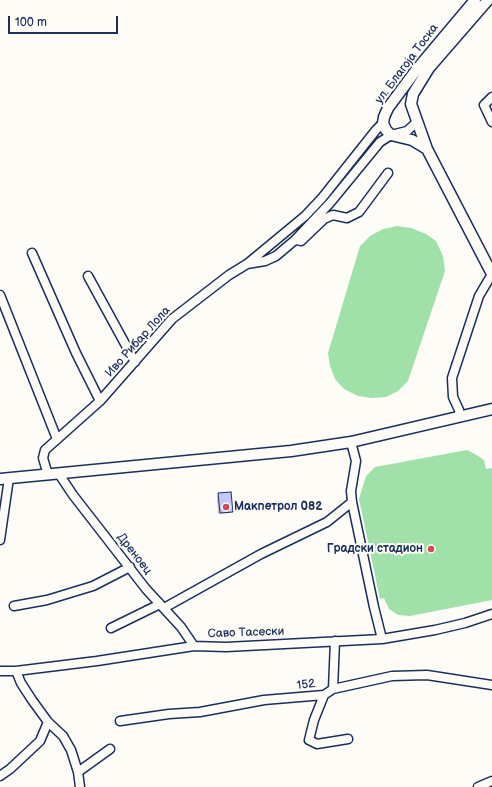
<!DOCTYPE html>
<meta charset="utf-8">
<style>
body{margin:0}
#map{position:relative;width:492px;height:787px;overflow:hidden;background:#fdfcf7;font-family:"Balsamiq Sans",sans-serif}
canvas{display:block}
.scale{position:absolute;left:8px;top:16px;width:110px;height:18px;box-sizing:border-box;border:2px solid #1b2f5e;border-top:0;padding-left:5px;font-size:12px;line-height:14px;white-space:nowrap;color:#1b2f5e;-webkit-text-stroke:3px #fdfcf7;paint-order:stroke}
</style>
<div id="map">
<canvas width="492" height="787"></canvas>
<div class="scale">100 m</div>
</div>
<script>
const g = document.querySelector('canvas').getContext('2d');
g.lineJoin = 'round';
function paint(path, color) {
  g.fillStyle = color;
  g.fill(path, 'evenodd');
}
function toPath(rows) {
  const path = new Path2D();
  for (const r of rows) {
    path.moveTo(r[0], r[1]);
    for (let i = 2; i < r.length; i += 2) path.lineTo(r[i], r[i + 1]);
  }
  return path;
}
function stroke(path, color, width, dash) {
  g.strokeStyle = color;
  g.lineWidth = width;
  g.lineCap = dash ? 'butt' : 'round';
  g.setLineDash(dash || []);
  g.stroke(path);
}
function write(font, color, halo, rows, align = 'center') {
  g.font = font + ' "Balsamiq Sans",sans-serif';
  g.lineWidth = 4;
  g.setLineDash([]);
  g.textBaseline = 'middle';
  g.strokeStyle = halo;
  g.fillStyle = color;
  for (const [text, x, y, turn = 0] of rows) {
    g.save();
    g.translate(x, y);
    g.rotate((+turn || 0) * Math.PI / 180);
    g.textAlign = isNaN(turn) ? turn : align;
    if (halo) g.strokeText(text, 0, 0);
    g.fillText(text, 0, 0);
    g.restore();
  }
}
const green = toPath([
 [397,226,411,228,426,234,436,241,443,256,445,271,408,381,398,391,386,397,372,398,358,396,344,389,335,379,330,366,328,353,360,246,370,236,383,229],
 [467,450,475,454,484,460,486,469,492,468,492,600,410,616,398,615,389,609,384,598,380,599,359,499,366,476,375,467]
]);
const shadow = toPath([
 [219,494,232,511,230,513,218,514,217,496]
]);
const building = toPath([
 [231,492,233,512,220,513,218,493,231,492]
]);
const minor = toPath([
 [492,97,484,105,492,122],
 [297,240,301,241,324,219,333,215,347,218,359,212,388,173],
 [32,253,76,353,100,401],
 [247,264,305,216,322,198,376,130,383,123],
 [88,276,135,362],
 [0,295,57,439],
 [460,417,459,410,453,397,452,378,479,296,492,274],
 [351,442,356,461,351,491,352,502,374,607,382,639],
 [59,474,73,495,146,589,181,627,194,646],
 [48,475,43,458,45,450,100,401,172,319,229,275,247,264,265,261,276,256,295,240,330,203,380,142,391,135,407,131,417,122],
 [0,540,9,478],
 [14,606,47,600,93,586,130,567],
 [164,608,261,554,327,522,352,502],
 [111,628,160,604],
 [0,671,16,671,97,661,194,646,226,647,382,639,435,630,465,623,492,614],
 [16,671,21,683,32,700,48,722,63,736,71,750,78,772,80,787],
 [333,689,335,641],
 [324,695,314,720,309,740,317,744,348,739],
 [120,721,169,714,200,712,264,700,324,695,333,689,392,676,427,675,492,685],
 [78,772,110,749],
 [0,776,10,769,40,741,48,722],
 [478,787,492,781]
]);
const major = toPath([
 [488,0,429,68,413,94,411,104,427,149,492,274],
 [427,149,412,140,391,135,386,130,383,123,384,117,388,108,417,69,475,0],
 [0,479,291,451,351,442,492,409]
]);
const markers = [
 [226,507,4,"#d1495b"],
 [431,549,4,"#d1495b"]
];
const streetNames = [
 ["ул. Благоја Тоска",407,64,-53],
 ["Иво Рибар Лола",138,342,-48],
 ["Дреноец",134,554,52],
 ["Саво Тасески",246,633,-2],
 ["152",306,685,-6]
];
const poiNames = [
 ["Макпетрол 082",234,507],
 ["Градски стадион",423,549,"right"]
];
paint(green, '#a0e0a9');
paint(shadow, '#0003');
paint(building, '#c4c7f9');
stroke(building, '#1b2f5e', 1);
stroke(minor, '#1b2f5e', 11);
stroke(major, '#1b2f5e', 13);
stroke(minor, '#fdfcf7', 8);
stroke(major, '#fdfcf7', 10);
for (const [x, y, r, color] of markers) {
  const dot = new Path2D();
  dot.arc(x, y, r, 0, 2 * Math.PI);
  g.fillStyle = color;
  g.fill(dot);
  stroke(dot, '#fdfcf7', 1.5);
}
write('12px', '#1b2f5e', '#fdfcf7', streetNames);
write('bold 12px', '#1b2f5e', '#fdfcf7', poiNames, 'left');
</script>
